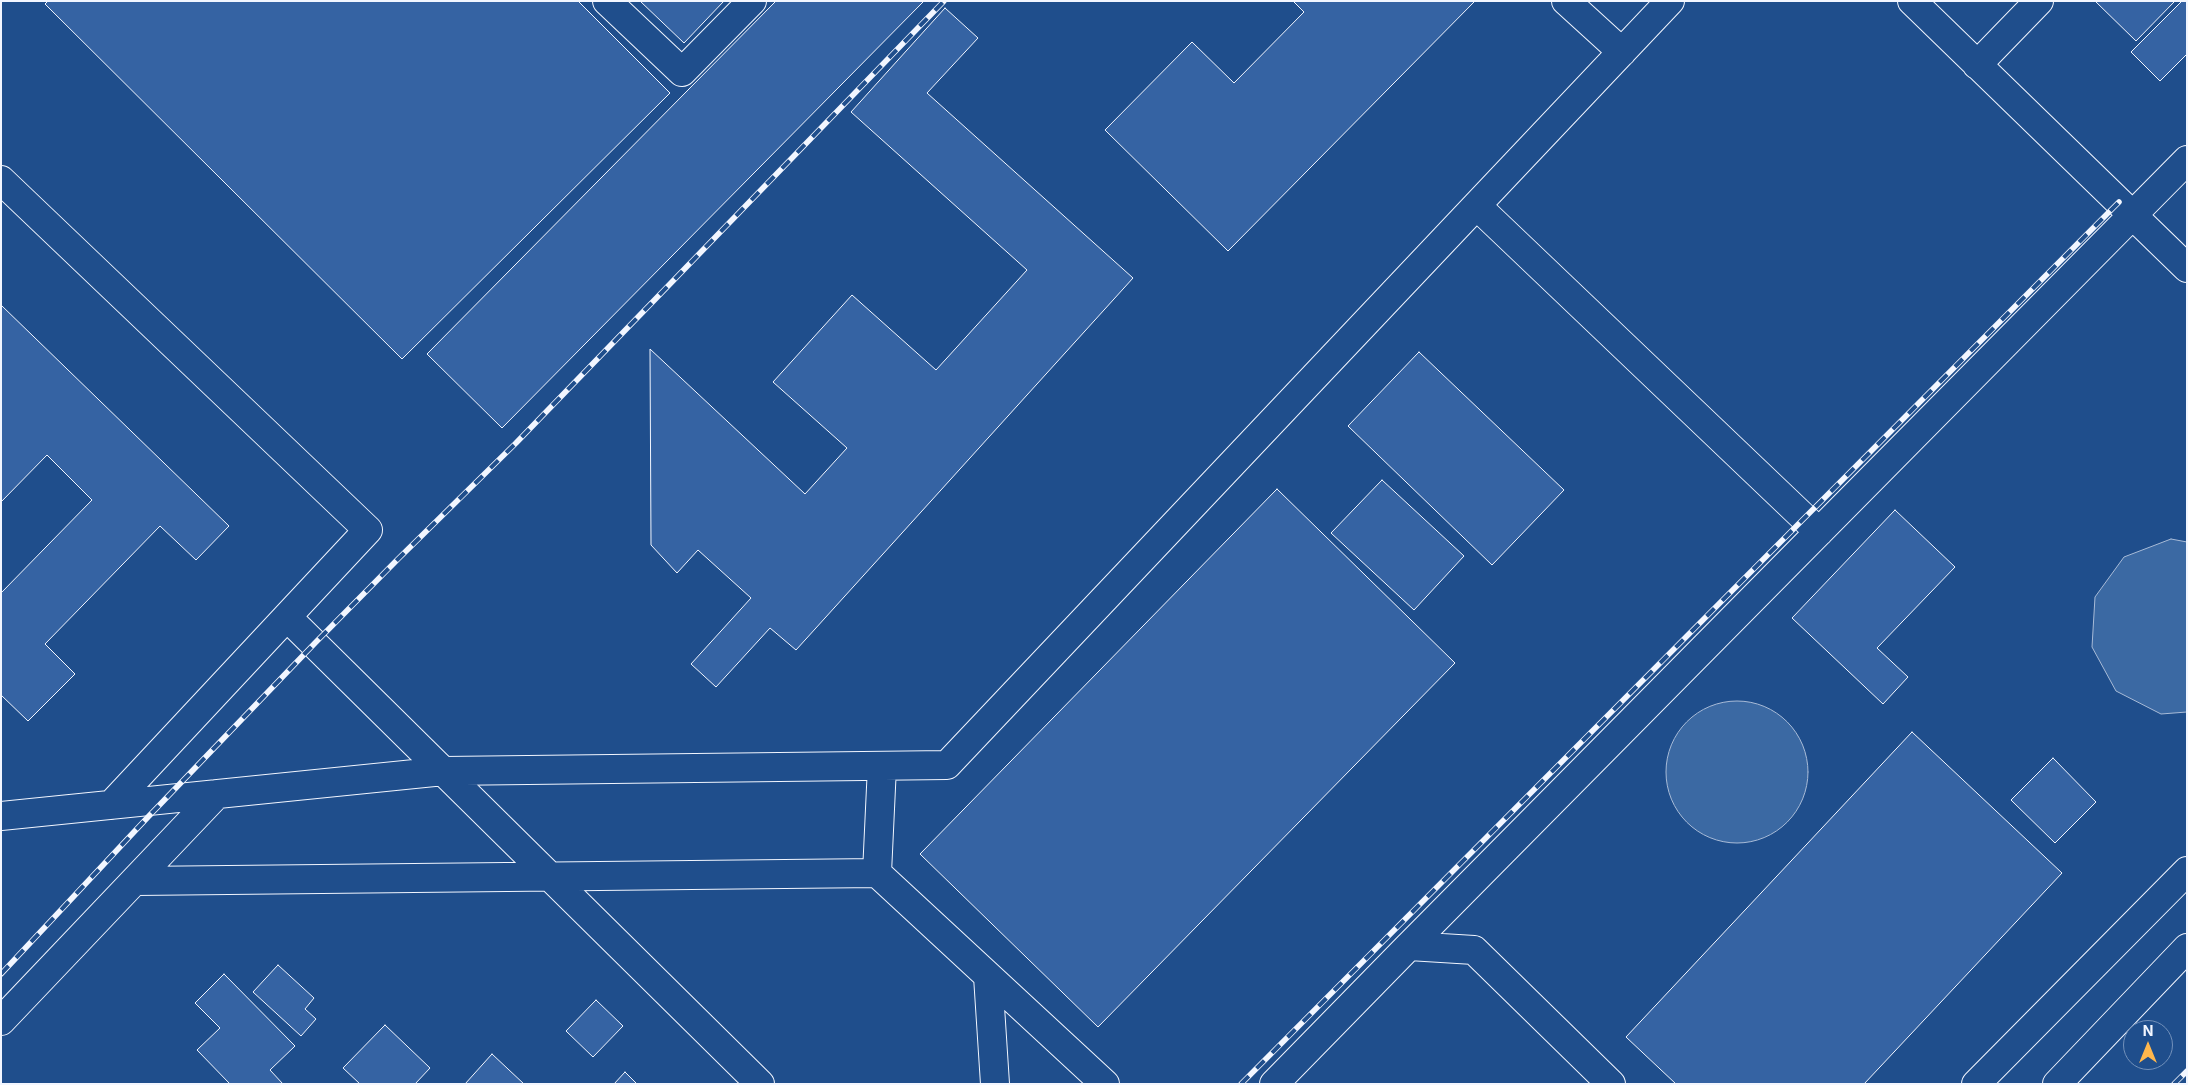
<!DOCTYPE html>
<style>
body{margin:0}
#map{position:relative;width:2188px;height:1085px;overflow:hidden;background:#1f4e8c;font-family:Inter,sans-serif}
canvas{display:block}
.frame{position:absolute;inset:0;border:2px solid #f2f6ff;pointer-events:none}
.north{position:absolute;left:2123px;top:1020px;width:50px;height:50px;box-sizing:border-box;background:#1f4e8c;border:1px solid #7391ba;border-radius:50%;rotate:0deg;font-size:14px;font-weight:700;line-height:20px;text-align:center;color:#f2f6ff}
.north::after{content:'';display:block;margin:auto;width:18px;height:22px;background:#ffb74d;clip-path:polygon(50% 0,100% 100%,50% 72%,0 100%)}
</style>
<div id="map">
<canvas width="2188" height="1085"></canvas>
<div class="frame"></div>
<div class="north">N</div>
</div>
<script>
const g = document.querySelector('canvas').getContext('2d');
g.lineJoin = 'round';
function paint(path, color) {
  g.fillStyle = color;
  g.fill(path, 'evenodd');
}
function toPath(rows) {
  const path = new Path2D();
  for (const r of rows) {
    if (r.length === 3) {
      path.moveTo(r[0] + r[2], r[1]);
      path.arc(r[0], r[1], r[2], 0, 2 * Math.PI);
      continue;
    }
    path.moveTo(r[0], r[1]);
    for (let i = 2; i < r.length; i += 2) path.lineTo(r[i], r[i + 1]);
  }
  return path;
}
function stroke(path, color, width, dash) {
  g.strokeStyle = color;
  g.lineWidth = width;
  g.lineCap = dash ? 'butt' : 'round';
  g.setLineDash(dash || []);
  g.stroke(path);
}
const water = toPath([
 [2171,539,2187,542,2187,712,2161,714,2116,691,2092,647,2095,597,2124,557,2171,539],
 [1737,772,71]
]);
const building = toPath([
 [48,1,578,1,670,93,402,359,45,4,48,1],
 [640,1,724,1,684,43,640,1],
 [776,1,924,1,502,428,427,354,776,1],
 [1293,1,1475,1,1228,251,1105,130,1192,42,1234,83,1304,12,1293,1],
 [2095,1,2175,1,2136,41,2095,1],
 [2182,1,2187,1,2187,54,2160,81,2131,52,2182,1],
 [945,8,978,38,927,93,1133,278,796,650,770,628,716,687,691,664,751,598,698,550,677,573,651,545,650,349,805,494,847,448,773,382,852,295,936,370,1027,270,851,112,945,8],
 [1,305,229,526,196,560,160,526,45,644,75,674,28,721,1,695,1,593,92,500,47,455,1,502,1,305],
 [1419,352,1564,490,1492,565,1348,426,1419,352],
 [1382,480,1464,556,1414,610,1331,533,1382,480],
 [1277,489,1455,663,1098,1027,920,854,1277,489],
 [1895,510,1955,567,1877,648,1908,677,1883,704,1792,618,1895,510],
 [1912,732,2062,873,1864,1084,1676,1084,1626,1037,1912,732],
 [2053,758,2096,802,2055,843,2011,800,2053,758],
 [278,965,314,998,305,1009,316,1019,301,1036,253,992,278,965],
 [224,974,295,1046,270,1070,283,1084,230,1084,197,1050,220,1028,195,1003,224,974],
 [596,1000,623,1026,593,1057,566,1031,596,1000],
 [385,1025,430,1068,415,1084,360,1084,343,1068,385,1025],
 [492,1054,524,1084,465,1084,492,1054],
 [625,1072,637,1084,614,1084,625,1072]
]);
const minor = toPath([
 [607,1,682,72,752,1],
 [1566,1,1622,52],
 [1912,1,2187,268],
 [1977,65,2039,1],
 [1,180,368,530,111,805],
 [1477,206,1819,532],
 [287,617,760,1084],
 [882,766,877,873,1105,1084],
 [1,816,444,771,947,765,1670,1],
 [136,881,877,873],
 [1409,946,2187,160],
 [988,976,995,1084],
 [1,1021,217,794],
 [1274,1084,1409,946,1474,950,1611,1084],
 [1976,1084,2187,871],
 [2057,1084,2187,948]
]);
const rail = toPath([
 [1,974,148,817,315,643,398,559,516,443,944,1],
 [1241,1084,2119,202],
 [2174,1084,2187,1071]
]);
paint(water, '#3b69a3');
stroke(water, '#a8bbd7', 1);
paint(building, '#3563a3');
stroke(building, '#f2f6ff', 1);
stroke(minor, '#f2f6ff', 30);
stroke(minor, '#1f4e8c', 28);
stroke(rail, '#f2f6ff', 5.5);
stroke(rail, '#1f4e8c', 4, [11]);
</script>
